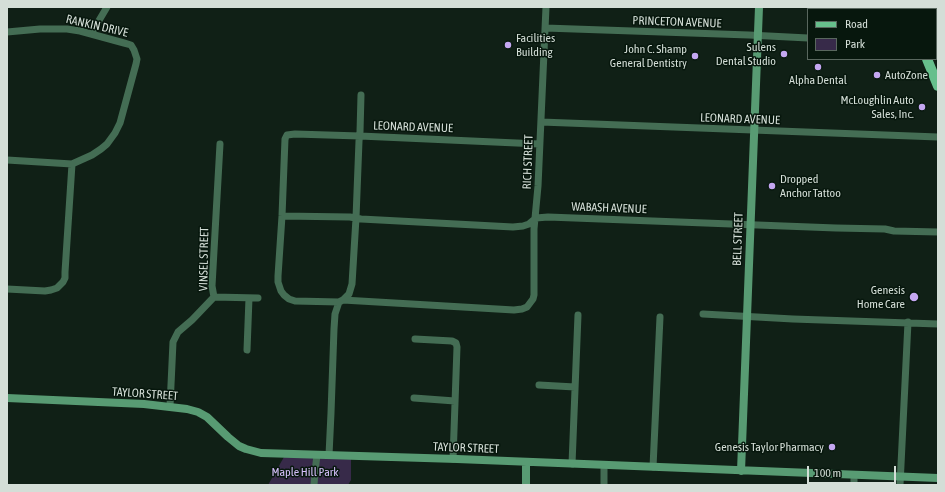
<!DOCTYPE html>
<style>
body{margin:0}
#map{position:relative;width:945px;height:492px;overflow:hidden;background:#102016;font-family:"Asap Condensed",sans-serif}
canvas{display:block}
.frame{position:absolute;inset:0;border:8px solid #d4ded7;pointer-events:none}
.legend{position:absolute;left:807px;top:8px;width:130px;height:52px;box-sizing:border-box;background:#07170d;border:1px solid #59675e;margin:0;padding:5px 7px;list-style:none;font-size:12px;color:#d4ded7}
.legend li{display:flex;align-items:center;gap:8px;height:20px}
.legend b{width:20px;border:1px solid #59675e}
.scale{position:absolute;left:807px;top:466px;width:89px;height:18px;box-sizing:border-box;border:2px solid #d4ded7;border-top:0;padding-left:5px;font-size:12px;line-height:14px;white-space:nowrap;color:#d4ded7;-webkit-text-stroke:3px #07170d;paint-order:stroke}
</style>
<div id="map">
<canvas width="945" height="492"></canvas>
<div class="frame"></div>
<ul class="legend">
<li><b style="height:5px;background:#67bf8c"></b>Road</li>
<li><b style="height:11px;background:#372a49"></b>Park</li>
</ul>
<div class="scale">100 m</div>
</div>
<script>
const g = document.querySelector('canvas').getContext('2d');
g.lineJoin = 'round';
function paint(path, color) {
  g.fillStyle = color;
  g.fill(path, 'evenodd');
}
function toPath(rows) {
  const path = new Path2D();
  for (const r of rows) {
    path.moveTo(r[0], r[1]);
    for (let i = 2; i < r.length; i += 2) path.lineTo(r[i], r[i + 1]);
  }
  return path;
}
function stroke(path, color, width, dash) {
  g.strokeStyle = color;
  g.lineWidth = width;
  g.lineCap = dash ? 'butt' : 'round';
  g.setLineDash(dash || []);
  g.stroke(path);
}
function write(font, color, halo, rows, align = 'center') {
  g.font = font + ' "Asap Condensed",sans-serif';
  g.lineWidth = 3;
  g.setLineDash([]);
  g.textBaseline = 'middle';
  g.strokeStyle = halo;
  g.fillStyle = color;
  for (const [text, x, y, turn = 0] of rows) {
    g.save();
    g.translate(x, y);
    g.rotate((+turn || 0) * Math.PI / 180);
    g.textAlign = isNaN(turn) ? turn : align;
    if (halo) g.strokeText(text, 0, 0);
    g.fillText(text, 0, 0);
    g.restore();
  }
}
const green = toPath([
 [284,457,351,459,351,480,348,485,268,485]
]);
const street = toPath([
 [545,28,749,35,808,38],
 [7,32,40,29,67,29,80,31,124,43,131,45,134,50,137,59,136,64,120,123,115,133,107,144,101,149,92,155,72,164],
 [91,34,107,7],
 [936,41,938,41],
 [541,122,938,137],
 [539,144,360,136,295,134,287,135,285,139,282,216,278,276,278,282,281,291,284,295,289,299,295,301,339,302,343,300,514,310,522,309,527,307,533,299,534,295,534,229,538,186,546,7],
 [7,160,72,164,65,272,65,278,63,282,57,288,51,290,45,291,7,289],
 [282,216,350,217,361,219,513,227,523,226,529,224,536,218,548,217,836,228,885,229,894,231,938,232],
 [214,297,258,298],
 [343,300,349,294,352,284,356,218,359,141,360,132,361,95],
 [703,314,793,319,938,324],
 [415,339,452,341,456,343,457,347,453,459],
 [247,350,249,298],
 [539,385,575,387],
 [414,398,455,401],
 [170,406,173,342,178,332,192,320,214,297,212,286,220,144],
 [329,455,331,413,334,329,335,314,339,302],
 [572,464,578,315],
 [604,465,604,485],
 [653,467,660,317],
 [314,485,315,472,317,455],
 [854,485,854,475],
 [900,485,908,322]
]);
const secondary = toPath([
 [7,398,144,404,187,409,198,412,207,417,228,437,239,446,246,449,261,453,457,459,938,478],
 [741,471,759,7],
 [526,485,526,462]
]);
const primary = toPath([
 [907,7,908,9],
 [927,59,938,86]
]);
const markers = [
 [508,45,4,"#c4a7f1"],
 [784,54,4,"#c4a7f1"],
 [695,56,4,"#c4a7f1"],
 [818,67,4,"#c4a7f1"],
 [877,75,4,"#c4a7f1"],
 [922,107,4,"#c4a7f1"],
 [772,186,4,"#c4a7f1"],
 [914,297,5,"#c4a7f1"],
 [832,447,4,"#c4a7f1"]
];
const streetNames = [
 ["PRINCETON AVENUE",677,22,2],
 ["RANKIN DRIVE",97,26,13],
 ["LEONARD AVENUE",740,119,2],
 ["LEONARD AVENUE",413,127,2],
 ["RICH STREET",528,162,-88],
 ["WABASH AVENUE",609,208,2],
 ["BELL STREET",738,239,-88],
 ["VINSEL STREET",204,259,-89],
 ["TAYLOR STREET",145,394,4],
 ["TAYLOR STREET",466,448,2]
];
const poiNames = [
 ["Facilities",516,38,"left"],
 ["Building",516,52,"left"],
 ["Sulens",776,47],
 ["Dental Studio",776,61],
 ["John C. Shamp",687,49],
 ["General Dentistry",687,63],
 ["AutoZone",885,75,"left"],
 ["Alpha Dental",818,80,"center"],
 ["McLoughlin Auto",914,100],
 ["Sales, Inc.",914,114],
 ["Dropped",780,179,"left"],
 ["Anchor Tattoo",780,193,"left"],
 ["Genesis",905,290],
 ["Home Care",905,304],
 ["Genesis Taylor Pharmacy",824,447]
];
const parkNames = [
 ["Maple Hill Park",305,472]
];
paint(green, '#372a49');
stroke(street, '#446d54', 7);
stroke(secondary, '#589b73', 8);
stroke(primary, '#67bf8c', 10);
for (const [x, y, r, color] of markers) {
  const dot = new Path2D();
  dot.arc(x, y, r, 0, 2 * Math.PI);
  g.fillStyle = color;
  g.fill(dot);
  stroke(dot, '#07170d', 1.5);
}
write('12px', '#d4ded7', '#07170d', streetNames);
write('12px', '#d4ded7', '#07170d', poiNames, 'right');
write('12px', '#d5bff9', '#07170d', parkNames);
</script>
